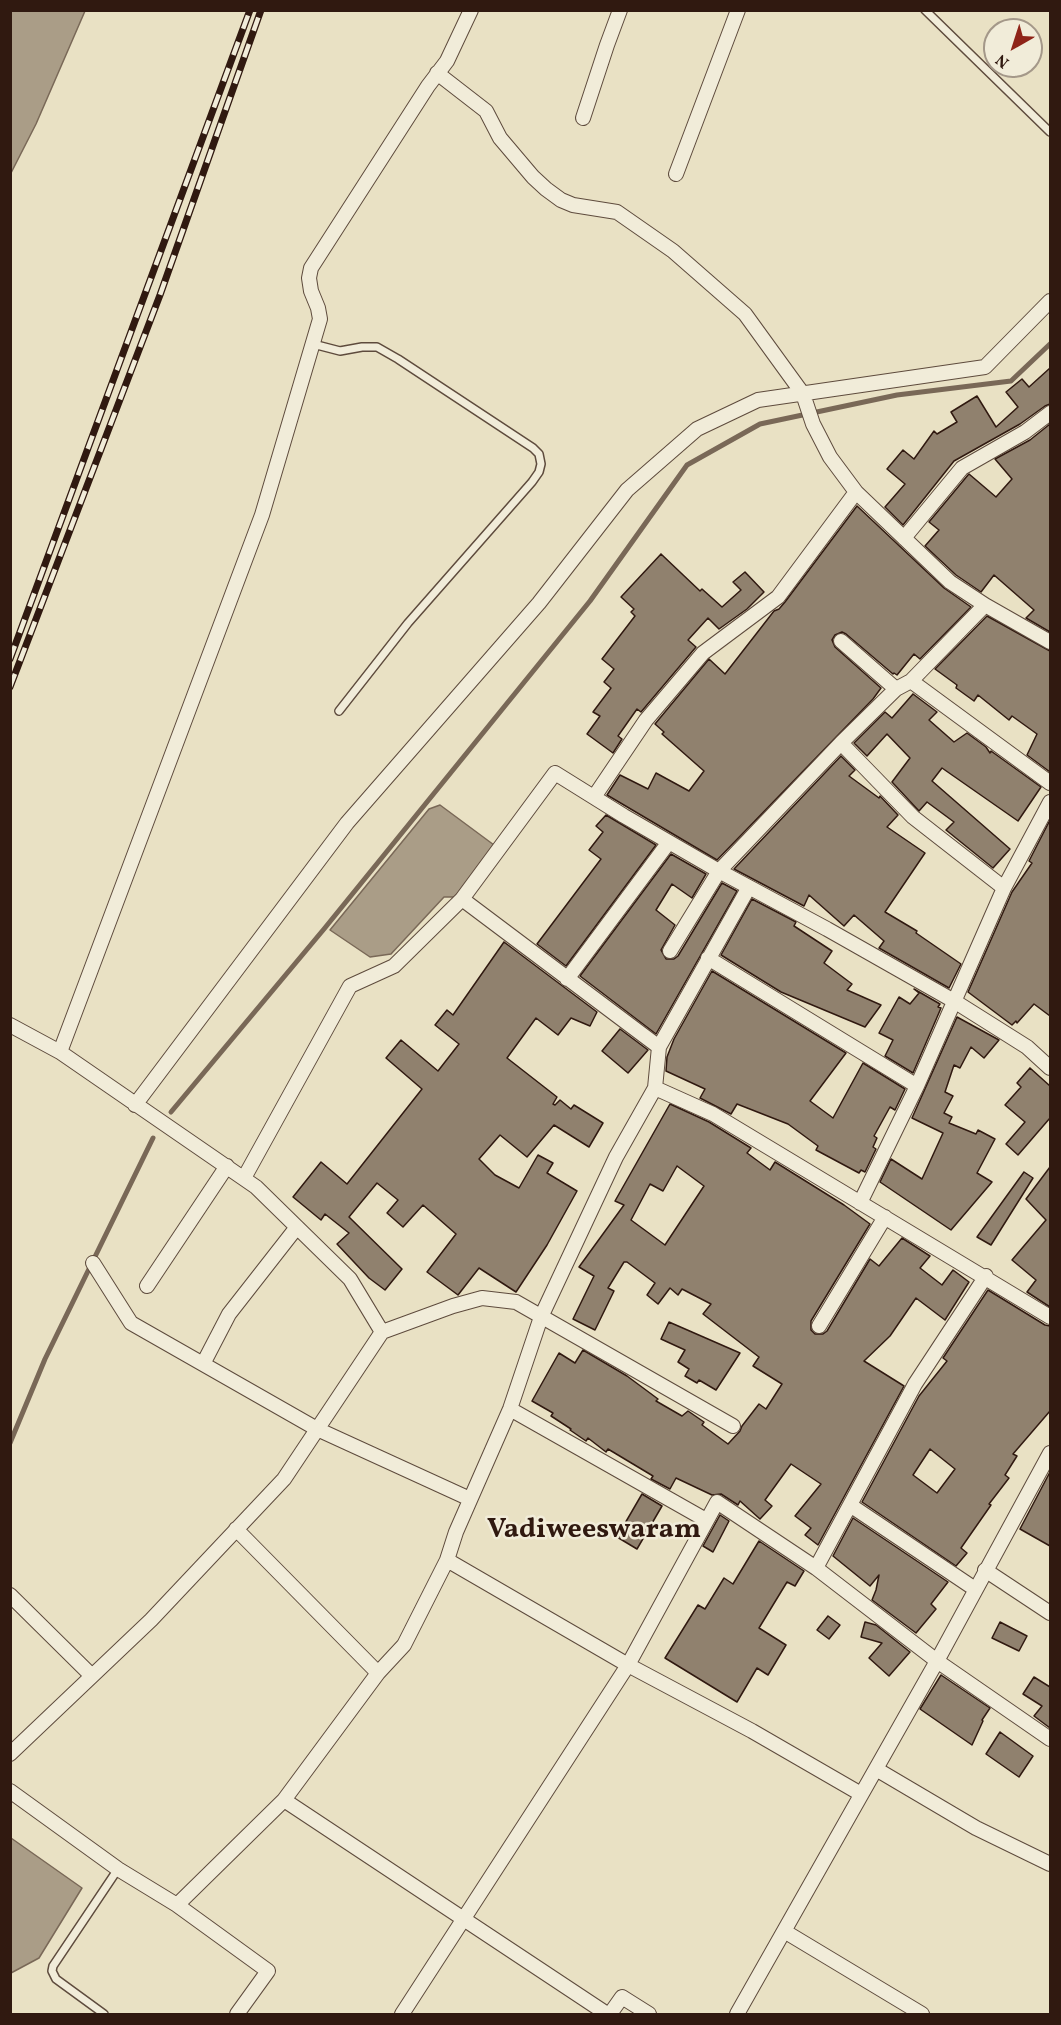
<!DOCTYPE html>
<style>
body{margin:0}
#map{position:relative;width:1061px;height:2025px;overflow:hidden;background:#e9e1c4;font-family:Vollkorn,serif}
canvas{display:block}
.frame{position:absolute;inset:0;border:12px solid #301910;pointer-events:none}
.north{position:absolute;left:983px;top:18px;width:60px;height:60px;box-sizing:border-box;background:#f1ecd9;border:2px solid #a49889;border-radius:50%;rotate:219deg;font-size:16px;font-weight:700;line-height:24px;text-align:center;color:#301910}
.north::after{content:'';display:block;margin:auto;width:21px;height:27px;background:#8f2418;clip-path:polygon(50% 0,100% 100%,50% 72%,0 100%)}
</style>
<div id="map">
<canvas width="1061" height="2025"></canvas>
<div class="frame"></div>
<div class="north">N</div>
</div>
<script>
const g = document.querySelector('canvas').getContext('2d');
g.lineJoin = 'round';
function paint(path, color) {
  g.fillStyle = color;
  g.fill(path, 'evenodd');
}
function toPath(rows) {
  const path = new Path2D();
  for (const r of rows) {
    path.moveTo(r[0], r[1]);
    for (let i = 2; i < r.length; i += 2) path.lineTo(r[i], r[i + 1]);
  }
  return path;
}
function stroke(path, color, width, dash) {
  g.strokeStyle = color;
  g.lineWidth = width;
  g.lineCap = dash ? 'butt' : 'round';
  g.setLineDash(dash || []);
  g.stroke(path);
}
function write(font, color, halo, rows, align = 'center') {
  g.font = font + ' Vollkorn,serif';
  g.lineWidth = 5;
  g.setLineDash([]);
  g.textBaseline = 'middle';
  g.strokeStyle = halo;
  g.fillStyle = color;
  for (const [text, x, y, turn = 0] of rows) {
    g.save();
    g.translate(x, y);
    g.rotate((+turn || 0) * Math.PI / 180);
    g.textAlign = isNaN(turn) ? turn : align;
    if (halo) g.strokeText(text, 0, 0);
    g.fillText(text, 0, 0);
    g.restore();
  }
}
const water = toPath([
 [11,10,85,11,36,124,11,173,11,10],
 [440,805,494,845,455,897,444,897,391,954,370,957,330,930,429,809,440,805],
 [11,1838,82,1888,39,1958,11,1973,11,1838]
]);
const stream = toPath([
 [171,1112,324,929,590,601,687,465,760,424,897,395,1011,381,1050,344],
 [10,1443,45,1359,153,1138]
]);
const building = toPath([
 [1050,368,1050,404,1045,406,1020,424,954,461,903,525,885,507,905,484,887,469,903,450,914,459,934,431,937,434,957,422,951,412,977,396,996,427,1018,407,1006,392,1022,379,1029,387,1050,368],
 [1050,424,1050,632,1026,618,1034,610,994,575,981,592,956,575,925,546,939,530,929,522,968,475,969,474,996,497,1012,479,995,459,1030,440,1050,424],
 [857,506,944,588,971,607,920,659,914,654,897,675,894,673,893,674,846,634,842,632,835,635,832,640,835,647,881,688,873,699,717,860,607,795,620,775,648,789,656,773,689,791,704,771,662,734,664,732,655,724,709,659,725,674,774,611,779,609,785,602,857,506],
 [661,554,700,591,702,589,722,607,741,590,733,582,745,572,764,592,747,609,719,629,708,618,688,640,696,647,641,712,637,709,618,736,622,739,613,753,587,734,600,716,593,712,611,688,604,682,614,669,602,659,635,616,631,612,634,609,621,597,661,554],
 [987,616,1050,651,1050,772,1027,755,1037,734,1012,716,1009,720,978,695,974,701,956,688,957,685,935,669,987,616],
 [913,694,937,712,929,720,954,742,967,733,986,747,990,753,991,751,1041,787,1018,821,942,768,932,781,1010,849,993,868,946,830,954,822,927,802,919,811,892,782,910,758,887,734,867,756,854,743,885,712,892,718,913,694],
 [841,756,855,770,849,776,879,798,880,796,898,815,887,827,925,853,885,912,917,931,916,933,961,964,949,988,879,948,884,941,854,915,844,926,809,895,804,906,734,869,841,756],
 [606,815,656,845,566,966,537,944,601,859,589,850,603,832,596,826,606,815],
 [1050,820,1050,1016,1034,1004,1017,1023,1016,1021,1012,1025,968,992,1012,892,1032,863,1029,861,1050,820],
 [671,854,706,874,692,898,672,884,656,910,675,925,661,950,666,959,674,959,678,956,722,883,737,891,656,1034,580,976,671,854],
 [752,899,796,922,794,926,832,951,824,963,852,984,847,990,881,1005,865,1027,781,992,721,955,752,899],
 [504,942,597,1012,590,1026,571,1018,558,1035,536,1018,507,1058,557,1097,553,1104,555,1105,560,1100,571,1109,574,1105,603,1123,589,1147,554,1125,527,1157,500,1135,479,1159,495,1175,519,1188,538,1155,553,1163,547,1173,577,1191,547,1245,516,1292,479,1268,458,1295,427,1272,456,1234,423,1205,403,1227,387,1213,398,1200,377,1183,349,1217,402,1269,385,1290,369,1278,337,1244,349,1233,325,1214,321,1220,293,1197,321,1162,347,1184,422,1089,386,1058,401,1040,438,1071,459,1044,435,1025,447,1010,453,1015,504,942],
 [712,971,846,1053,810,1101,833,1118,863,1063,905,1089,895,1110,890,1107,874,1136,877,1138,873,1147,876,1149,865,1172,861,1170,859,1173,816,1150,818,1146,788,1124,737,1104,731,1114,700,1098,705,1089,666,1071,667,1057,674,1039,712,971],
 [914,989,940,1004,938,1007,941,1008,913,1073,885,1056,893,1040,879,1033,899,997,910,1004,919,993,914,989],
 [957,1017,999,1040,984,1058,971,1047,960,1068,954,1065,945,1092,953,1096,944,1113,952,1117,949,1123,976,1134,978,1130,995,1139,977,1173,992,1182,951,1230,880,1182,891,1159,922,1179,943,1133,912,1118,957,1017],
 [620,1029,648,1050,628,1073,602,1051,620,1029],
 [1030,1068,1050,1086,1050,1118,1018,1155,1006,1144,1025,1122,1005,1105,1021,1087,1017,1083,1030,1068],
 [670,1104,709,1122,751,1148,747,1153,770,1170,775,1162,844,1205,870,1224,811,1321,811,1330,815,1334,823,1334,827,1331,870,1259,879,1266,902,1238,930,1256,920,1268,942,1285,953,1270,969,1282,945,1320,916,1298,890,1336,864,1361,904,1386,818,1545,805,1535,811,1528,795,1516,821,1484,791,1464,765,1500,772,1506,760,1519,740,1501,738,1505,721,1494,712,1495,676,1478,670,1489,651,1479,653,1476,608,1449,606,1452,588,1438,586,1441,570,1430,571,1429,551,1416,553,1413,532,1401,559,1353,575,1363,583,1350,627,1376,658,1399,656,1401,682,1416,688,1411,704,1422,702,1425,728,1444,740,1431,742,1426,759,1404,766,1409,782,1384,753,1366,759,1357,703,1314,711,1304,682,1289,678,1295,670,1288,658,1304,647,1295,655,1283,627,1262,624,1262,608,1288,614,1291,595,1330,573,1319,594,1276,579,1267,624,1205,615,1201,670,1104],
 [677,1166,704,1186,665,1245,631,1220,650,1184,663,1191,677,1166],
 [1050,1167,1050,1307,1027,1292,1036,1280,1012,1260,1046,1220,1026,1199,1050,1167],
 [1024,1172,1033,1178,991,1245,977,1237,1024,1172],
 [988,1290,1045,1325,1050,1326,1050,1411,1013,1454,1017,1456,1005,1475,1009,1478,989,1504,991,1505,961,1548,967,1553,956,1566,862,1502,919,1396,947,1361,943,1358,988,1290],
 [930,1449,955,1469,937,1493,913,1475,930,1449],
 [669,1322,740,1353,716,1390,699,1380,697,1383,685,1376,689,1369,678,1362,685,1350,661,1339,669,1322],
 [1050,1472,1050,1546,1020,1529,1050,1472],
 [642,1494,662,1506,637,1549,617,1537,642,1494],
 [720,1515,729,1521,713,1552,703,1546,720,1515],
 [853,1518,948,1582,931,1604,936,1609,916,1633,872,1600,876,1590,879,1575,870,1586,833,1556,853,1518],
 [759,1541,804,1571,795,1586,787,1582,759,1628,786,1645,768,1675,757,1668,737,1702,665,1658,698,1605,705,1609,724,1578,733,1584,759,1541],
 [828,1616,840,1625,829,1639,817,1630,828,1616],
 [865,1622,876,1625,910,1652,889,1676,869,1658,882,1643,861,1637,865,1622],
 [1000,1622,1027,1636,1019,1651,992,1638,1000,1622],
 [941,1675,990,1708,982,1720,983,1721,972,1745,920,1709,941,1675],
 [1034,1677,1050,1687,1050,1728,1034,1716,1042,1706,1023,1694,1034,1677],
 [1000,1732,1033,1756,1019,1777,986,1754,1000,1732]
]);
const lane = toPath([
 [925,10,1050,132],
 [313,344,340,351,362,347,377,347,398,359,533,448,539,454,541,464,539,472,532,482,408,623,339,711],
 [104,2014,56,1979,52,1971,53,1966,118,1869]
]);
const street = toPath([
 [437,73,486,111,500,138,533,177,546,189,561,200,573,205,617,212,673,251,745,314,803,394,813,424,830,457,856,492,950,582,985,605,1050,642],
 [583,118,607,45,620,10],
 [676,174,738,10],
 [904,538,962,468,1025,432,1050,413],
 [841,641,896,689],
 [911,681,1050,783],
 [841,743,913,817,1004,888],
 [594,797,646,720,703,653,778,597,856,492],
 [462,899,555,773,624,816,719,871,827,929,954,1001,1027,1047,1050,1068],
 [670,951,719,871,841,743,896,689,911,681,985,605],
 [708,958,917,1086],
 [567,979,669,842],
 [10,1025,60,1052,256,1187,350,1279,382,1332,453,1306,482,1298,516,1302,733,1426],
 [60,1052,262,515,320,319,318,308,311,291,309,278,311,268,428,86,447,61,471,10],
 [655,1088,659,1047,749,887],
 [135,1105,347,823,539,603,627,490,697,429,758,400,985,367,1050,301],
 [244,1178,350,986,394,966,462,899,659,1047],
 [860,1203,917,1086,1004,888,1050,802],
 [93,1263,131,1323,317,1429,470,1499],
 [147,1286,227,1166],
 [819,1326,885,1217],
 [203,1364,229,1314,297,1227],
 [510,1409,706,1520],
 [850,1505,975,1589],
 [236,1529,378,1673],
 [447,1560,628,1665,752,1731,861,1794],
 [816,1568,937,1661,1050,1739],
 [985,1570,1050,1613],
 [10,1595,92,1676],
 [10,1754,151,1620,284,1479,382,1332],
 [876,1769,976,1828,1050,1864],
 [10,1791,118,1869,177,1905,268,1971,237,2014],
 [284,1800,607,2014],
 [177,1905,284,1800,378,1673,404,1645,447,1560,456,1532,510,1409,541,1317,616,1157,655,1088,713,1114,1050,1317],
 [784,1931,922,2014],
 [402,2014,628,1665,717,1502,816,1568,915,1384,986,1276],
 [610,2014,622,1997,649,2014],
 [737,2014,937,1661,1050,1453]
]);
const rail = toPath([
 [10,659,250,10],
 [10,687,160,295,261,10]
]);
const districtNames = [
 ["Vadiweeswaram",594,1532]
];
paint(water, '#aa9d87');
stroke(water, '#796857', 1.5);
stroke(stream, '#796857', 5);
paint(building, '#90816e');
stroke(building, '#301910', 1.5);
stroke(lane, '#5e4b3d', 10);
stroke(street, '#5e4b3d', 16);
stroke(lane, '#f1ecd9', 7);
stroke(street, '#f1ecd9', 14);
stroke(rail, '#301910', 7);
stroke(rail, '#f1ecd9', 4.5, [14]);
write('bold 28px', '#301910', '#f1ecd9', districtNames);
</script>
